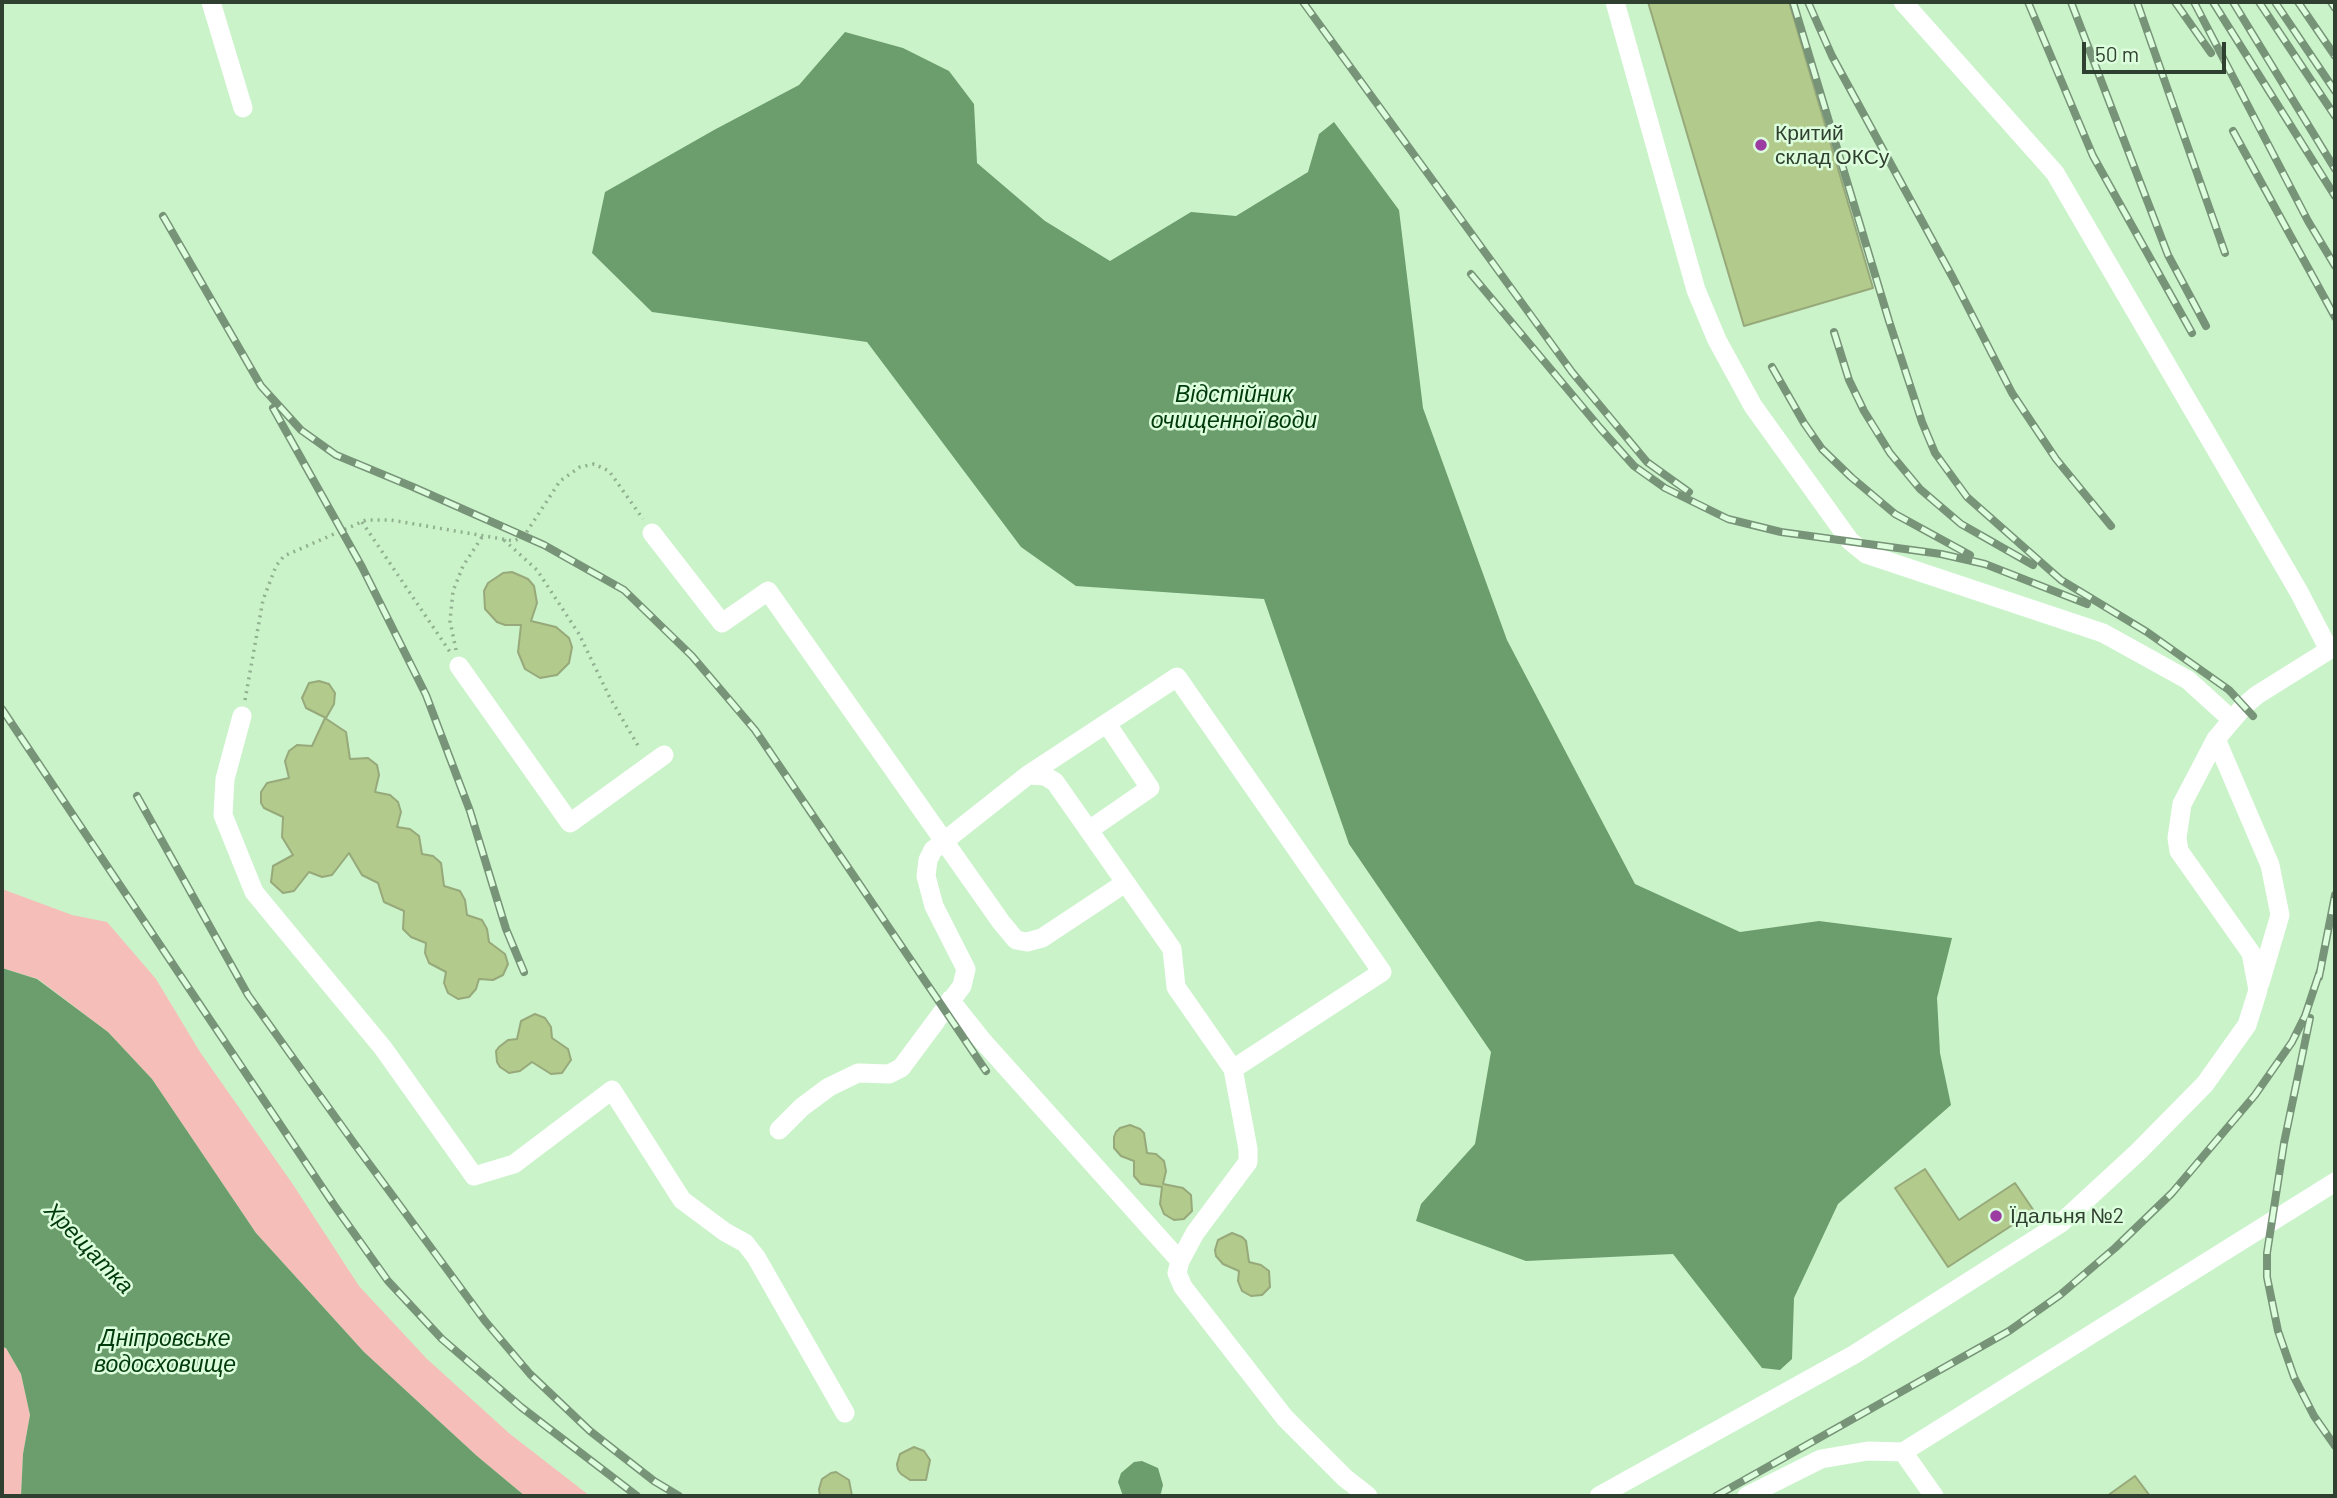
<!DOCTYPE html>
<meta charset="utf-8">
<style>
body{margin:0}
#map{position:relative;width:2337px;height:1498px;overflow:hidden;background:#caf3ca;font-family:Barlow,sans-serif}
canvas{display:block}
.frame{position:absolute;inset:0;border:4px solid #304030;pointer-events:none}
.scale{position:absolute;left:2082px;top:42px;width:144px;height:32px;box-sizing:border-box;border:4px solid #304030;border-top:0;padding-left:9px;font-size:21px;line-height:24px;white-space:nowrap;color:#304030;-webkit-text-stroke:5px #ddfedd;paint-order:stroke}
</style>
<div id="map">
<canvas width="2337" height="1498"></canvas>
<div class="frame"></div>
<div class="scale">50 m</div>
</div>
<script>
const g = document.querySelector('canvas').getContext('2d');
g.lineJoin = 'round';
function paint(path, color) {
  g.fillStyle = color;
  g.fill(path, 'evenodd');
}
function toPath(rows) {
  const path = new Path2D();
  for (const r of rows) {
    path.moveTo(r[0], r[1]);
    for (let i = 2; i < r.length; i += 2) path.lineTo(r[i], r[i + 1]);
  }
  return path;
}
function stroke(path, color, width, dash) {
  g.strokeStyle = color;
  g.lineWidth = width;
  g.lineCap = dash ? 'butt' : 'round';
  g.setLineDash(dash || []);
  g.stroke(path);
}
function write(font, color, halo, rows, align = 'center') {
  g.font = font + ' Barlow,sans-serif';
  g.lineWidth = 5;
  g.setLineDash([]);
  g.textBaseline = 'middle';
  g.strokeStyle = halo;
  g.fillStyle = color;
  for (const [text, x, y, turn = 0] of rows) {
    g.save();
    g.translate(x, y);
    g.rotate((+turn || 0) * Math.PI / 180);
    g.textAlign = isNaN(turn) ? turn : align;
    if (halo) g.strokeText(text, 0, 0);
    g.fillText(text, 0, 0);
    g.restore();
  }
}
const green = toPath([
 [2,889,72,915,107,922,156,979,200,1052,292,1183,359,1286,427,1359,510,1434,590,1496,525,1496,477,1456,364,1352,256,1233,152,1079,108,1032,38,979,2,968],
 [2,1347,6,1348,21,1374,30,1415,23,1454,21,1496,2,1496]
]);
const water = toPath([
 [845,32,903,48,949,71,974,104,977,163,1045,221,1110,261,1191,212,1236,216,1308,172,1319,134,1334,122,1399,210,1423,408,1507,640,1635,884,1740,932,1819,921,1952,938,1937,998,1940,1053,1951,1105,1838,1204,1794,1298,1792,1359,1780,1370,1762,1368,1673,1254,1526,1261,1416,1221,1421,1204,1475,1144,1491,1052,1349,844,1264,599,1076,586,1021,547,867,342,652,312,592,253,605,192,714,130,799,85],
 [2,968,37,979,108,1032,152,1079,256,1233,364,1352,477,1456,525,1496,21,1496,23,1454,30,1415,21,1374,6,1348,2,1347],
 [1142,1461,1158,1468,1163,1485,1161,1493,1159,1496,1123,1496,1118,1482,1121,1473,1134,1462]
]);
const building = toPath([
 [1648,2,1789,2,1873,288,1744,326,1648,2],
 [512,572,528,579,534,586,537,603,531,621,556,627,569,638,572,647,569,663,557,675,540,678,525,669,518,652,521,625,505,625,497,622,485,609,484,591,488,583,503,573,512,572],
 [319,681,329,684,335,693,334,704,326,718,306,708,302,698,309,683,319,681],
 [325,718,346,732,350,759,368,758,377,765,379,775,375,792,390,795,398,802,401,812,397,827,410,829,419,836,422,854,433,856,441,863,444,886,460,891,465,900,467,915,482,920,487,929,489,942,505,954,508,964,503,975,493,980,479,979,476,989,469,997,458,999,448,993,444,983,446,972,429,963,425,953,426,943,411,937,403,929,404,911,384,902,378,883,362,875,349,853,332,875,322,877,309,872,294,891,283,893,271,882,273,866,293,855,282,837,283,817,264,808,261,803,261,792,267,783,289,778,285,761,289,751,297,745,312,746,325,718],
 [535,1014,545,1018,551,1027,552,1038,568,1049,571,1060,562,1073,551,1074,532,1062,520,1071,509,1073,500,1067,497,1062,496,1051,499,1047,508,1040,517,1039,521,1021,535,1014],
 [1130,1125,1140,1129,1144,1133,1147,1153,1156,1154,1164,1161,1166,1171,1163,1184,1183,1188,1191,1195,1192,1211,1184,1219,1174,1220,1164,1214,1160,1204,1162,1187,1141,1184,1134,1176,1134,1161,1121,1156,1114,1148,1114,1137,1116,1132,1120,1128,1130,1125],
 [1925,1169,1959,1220,2015,1183,2034,1211,1948,1267,1895,1188,1925,1169],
 [1232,1233,1242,1237,1246,1241,1249,1262,1261,1265,1269,1271,1270,1287,1262,1295,1251,1296,1242,1291,1238,1281,1239,1271,1223,1264,1216,1256,1215,1250,1218,1240,1232,1233],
 [914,1447,924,1451,930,1460,926,1480,910,1480,901,1474,898,1470,897,1464,900,1454,914,1447],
 [836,1472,849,1480,852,1496,820,1496,819,1489,822,1479,831,1473,836,1472],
 [2135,1476,2150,1496,2107,1496,2135,1476]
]);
const path = toPath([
 [362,522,450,652],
 [504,540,537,570,579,634,610,698,640,749],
 [456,650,450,621,453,591,463,566,482,537],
 [245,700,263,600,276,566,284,556,366,520,391,520,514,541,524,536,560,481,580,467,594,464,609,471,643,519]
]);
const minor = toPath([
 [211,2,243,108],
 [1615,2,1696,290,1717,340,1753,406,1850,541,1866,554,2103,633,2188,680,2232,720],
 [652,533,722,623,768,591,1001,922,1016,940,1027,942,1042,938,1125,883],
 [459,666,570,823,664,755],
 [242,716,225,779,223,815,254,892,383,1048,474,1176,514,1164,612,1090,682,1200,725,1232,745,1243,756,1257,845,1413],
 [2216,739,2270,865,2280,915,2260,983],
 [1028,775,1177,677,1382,972,1233,1069],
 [1089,830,1150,788,1107,724],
 [950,1000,981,1039,1180,1261],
 [779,1130,802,1107,829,1087,858,1073,889,1074,901,1068,962,986,966,969,934,906,926,876,928,860,933,850,1028,775,1045,776,1055,782,1172,949,1176,987,1233,1069,1248,1149,1248,1162,1195,1233,1180,1261,1177,1273,1183,1287,1285,1418,1345,1478,1368,1496],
 [1599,1496,1855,1354,2061,1223,2138,1152,2205,1084,2247,1025,2258,990,2251,953,2179,851,2177,838,2182,804,2216,739,2244,706,2257,695,2329,650,2299,592,2055,173,1903,2],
 [1747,1496,1821,1459,1868,1451,1903,1452],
 [1934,1496,1903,1452,2335,1182]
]);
const rail = toPath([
 [1303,2,1572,372,1647,462,1689,492],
 [1793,2,1889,321,1922,422,1935,453,1967,497,2061,580,2147,632,2229,690,2253,716],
 [1808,2,1832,56,1953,278,2012,393,2056,459,2111,526],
 [2028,2,2093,156,2192,333],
 [2071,2,2168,255,2206,326],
 [2137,2,2225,253],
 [2175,2,2211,53],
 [2194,2,2308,221,2335,266],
 [2213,2,2335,196],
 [2233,2,2335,169],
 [2259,2,2335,116],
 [2275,2,2335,91],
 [2298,2,2335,56],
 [2331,2,2335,8],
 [2233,131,2335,317],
 [163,216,261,386,301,430,336,455,413,487,544,545,624,590,692,656,755,730,986,1071],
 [1471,274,1600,428,1634,466,1665,488,1728,519,1781,532,1941,554,1985,564,2087,604],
 [1834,332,1849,380,1864,411,1890,453,1920,489,1961,524,2033,565],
 [1772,367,1804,423,1822,449,1851,477,1895,514,1970,555],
 [273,408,362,567,426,695,470,811,506,929,524,972],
 [2,709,334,1205,388,1281,442,1339,521,1407,637,1496],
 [137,796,248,995,356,1146,485,1321,530,1374,590,1431,654,1481,679,1496],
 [2319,977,2335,895],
 [2310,1018,2284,1143,2267,1253,2267,1277,2278,1331,2294,1377,2314,1416,2335,1446],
 [1716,1496,2009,1331,2060,1295,2115,1248,2172,1193,2255,1095,2292,1042,2305,1016,2321,968]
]);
const markers = [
 [1761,145,7,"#9c3ca3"],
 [1996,1216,7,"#9c3ca3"]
];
const poiNames = [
 ["Критий",1775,133],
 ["склад ОКСу",1775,157],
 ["Їдальня №2",2010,1216]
];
const waterNames = [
 ["Відстійник",1234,394],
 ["очищенної води",1234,420],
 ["Хрещатка",89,1248,46],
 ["Дніпровське",165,1338],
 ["водосховище",165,1364]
];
paint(green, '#f6beb8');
paint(water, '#6c9d6d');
paint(building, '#b2ca8b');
stroke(building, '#97a97a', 2);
stroke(path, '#90b090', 3.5, [2, 5]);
stroke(minor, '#fff', 19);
stroke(rail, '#789478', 8);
stroke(rail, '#ddfedd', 5, [16]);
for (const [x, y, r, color] of markers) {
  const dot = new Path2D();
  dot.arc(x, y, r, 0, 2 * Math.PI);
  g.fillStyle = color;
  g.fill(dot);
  stroke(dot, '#ddfedd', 2.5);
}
write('21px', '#304030', '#ddfedd', poiNames, 'left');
write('italic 23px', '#013a0a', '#ddfedd', waterNames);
</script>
